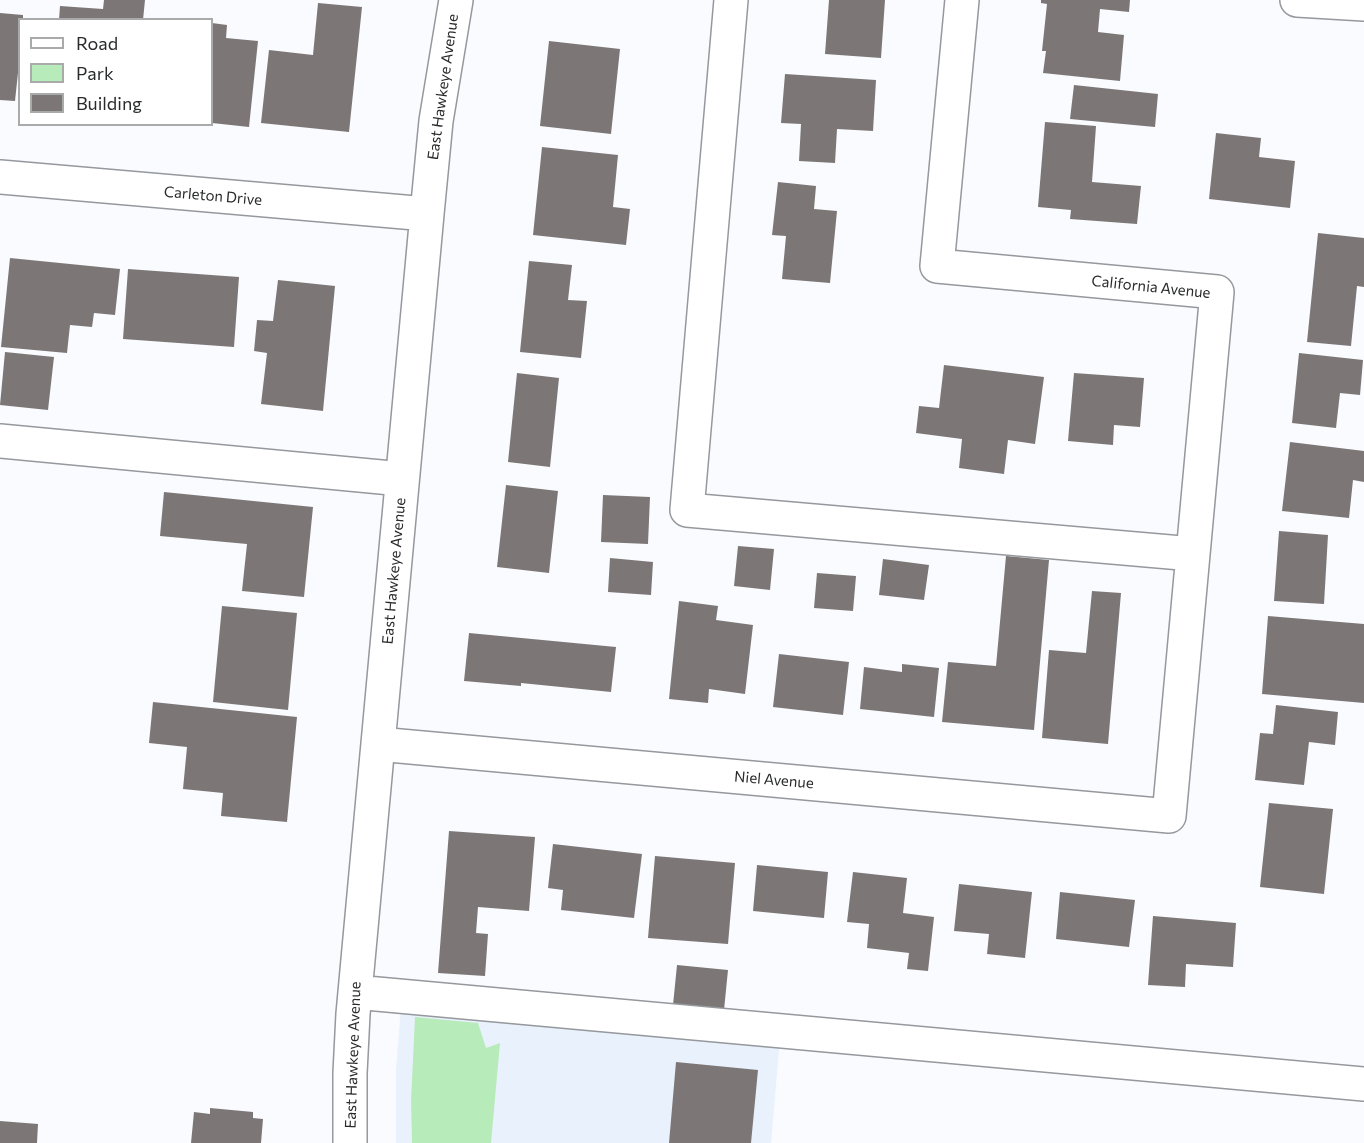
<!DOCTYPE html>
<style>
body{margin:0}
#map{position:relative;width:1364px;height:1143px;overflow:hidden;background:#f9fbff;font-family:Commissioner,sans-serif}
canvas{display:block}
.legend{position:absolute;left:18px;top:18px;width:195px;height:108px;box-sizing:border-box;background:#fff;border:2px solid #a9aaaa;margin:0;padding:8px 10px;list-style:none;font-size:18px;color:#292a2b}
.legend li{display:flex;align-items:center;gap:12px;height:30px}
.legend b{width:30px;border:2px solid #a9aaaa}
</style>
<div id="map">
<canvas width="1364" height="1143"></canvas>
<ul class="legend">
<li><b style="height:8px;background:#fff"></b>Road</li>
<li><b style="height:16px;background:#b8ebba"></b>Park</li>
<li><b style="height:16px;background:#7c7776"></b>Building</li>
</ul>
</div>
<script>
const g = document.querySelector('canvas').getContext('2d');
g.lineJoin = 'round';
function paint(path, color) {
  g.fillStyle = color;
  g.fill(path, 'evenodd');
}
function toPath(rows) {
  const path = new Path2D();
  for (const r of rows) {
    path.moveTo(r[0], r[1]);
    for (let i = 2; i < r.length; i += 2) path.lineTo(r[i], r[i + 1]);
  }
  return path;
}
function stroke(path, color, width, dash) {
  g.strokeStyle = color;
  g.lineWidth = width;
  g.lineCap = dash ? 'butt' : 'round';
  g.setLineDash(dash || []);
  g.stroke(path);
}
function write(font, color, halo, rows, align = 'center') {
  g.font = font + ' Commissioner,sans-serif';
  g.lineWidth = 5;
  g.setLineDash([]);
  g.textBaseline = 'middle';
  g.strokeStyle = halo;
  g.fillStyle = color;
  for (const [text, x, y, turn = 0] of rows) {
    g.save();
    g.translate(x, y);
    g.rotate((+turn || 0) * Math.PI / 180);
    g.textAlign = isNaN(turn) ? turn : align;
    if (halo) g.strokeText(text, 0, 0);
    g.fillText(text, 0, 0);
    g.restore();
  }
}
const built = toPath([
 [403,982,782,1014,771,1143,396,1143,396,1070]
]);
const green = toPath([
 [415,1017,478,1023,486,1048,500,1043,491,1143,412,1143,411,1101]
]);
const building = toPath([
 [104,0,145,0,143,20,59,20,60,6,103,9],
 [829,0,885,0,881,58,825,54],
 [1041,0,1130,0,1129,12,1100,9,1098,32,1124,35,1120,81,1043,73,1046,51,1042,51,1047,4,1041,3],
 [318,3,362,7,349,132,261,123,269,50,313,55],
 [0,13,23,15,23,20,20,20,20,54,15,101,0,100],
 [212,23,227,25,226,38,258,41,249,127,212,123],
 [549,41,620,49,611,134,540,126],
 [785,74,876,80,873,131,837,129,835,163,799,161,801,124,781,123],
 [1074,85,1158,94,1155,127,1070,119],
 [1045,122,1096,126,1092,182,1141,186,1137,224,1070,219,1071,210,1038,207],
 [1216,133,1261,138,1259,157,1295,161,1290,208,1209,199],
 [542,147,618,155,613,207,630,209,626,245,533,235],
 [778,182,816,186,814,209,837,211,830,283,782,279,786,236,772,235],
 [1318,233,1364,238,1364,287,1357,286,1351,346,1307,342],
 [10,258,120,269,115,315,94,313,92,327,70,325,67,353,1,347],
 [529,261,572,265,568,300,587,301,581,358,520,352],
 [128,269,239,277,234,347,123,339],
 [278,280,335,286,323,411,261,404,267,353,254,351,257,320,273,321],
 [5,352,54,357,48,410,0,405],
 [1299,353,1363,360,1360,395,1340,393,1336,428,1292,423],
 [944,365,1044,377,1035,444,1008,440,1004,474,959,468,962,439,916,433,919,406,939,408],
 [517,373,559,378,550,467,508,462],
 [1074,373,1144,378,1140,427,1114,425,1113,445,1068,441],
 [1290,442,1364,451,1364,482,1353,480,1349,518,1282,511],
 [506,485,558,491,549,573,497,567],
 [164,492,313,507,304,597,242,591,247,544,160,536],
 [603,495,650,497,648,544,601,542],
 [1279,531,1328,535,1324,604,1274,601],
 [738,546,774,549,770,590,734,586],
 [1006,556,1049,560,1034,730,942,722,948,662,996,666],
 [610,558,653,562,651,595,608,592],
 [883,559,929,565,924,600,879,595],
 [817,573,856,576,853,611,814,608],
 [1092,591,1121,593,1108,744,1042,738,1049,650,1086,653],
 [679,601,718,606,716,620,753,625,745,694,709,689,708,703,669,699],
 [222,606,297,613,288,710,213,702],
 [1268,616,1364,624,1364,703,1262,694],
 [469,633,616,647,611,692,521,683,521,686,464,681],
 [779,654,849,662,843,715,773,707],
 [902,664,939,668,934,717,860,709,864,667,902,672],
 [153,702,297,717,287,822,221,816,223,793,183,789,187,747,149,743],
 [1276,705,1338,712,1335,745,1309,742,1304,785,1255,780,1260,733,1273,734],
 [1269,803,1333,809,1324,894,1260,887],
 [449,831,535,837,529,911,478,907,476,933,488,934,485,976,438,973],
 [553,844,642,854,634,918,561,910,563,890,548,888],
 [655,856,735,863,728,944,648,938],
 [757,865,828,872,824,918,753,911],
 [853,872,907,878,903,913,934,917,928,971,907,969,909,953,867,948,869,924,847,922],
 [959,884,1032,892,1025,958,987,954,989,934,954,931],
 [1060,892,1135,900,1129,947,1056,939],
 [1153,916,1236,923,1233,967,1186,964,1185,987,1148,985],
 [677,965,728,970,724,1010,673,1005],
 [676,1062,758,1070,751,1143,669,1143],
 [210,1108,253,1112,253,1118,263,1119,261,1143,191,1143,194,1112,210,1114],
 [0,1121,38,1124,37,1143,0,1143]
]);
const minor = toPath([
 [731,0,687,510,1193,554],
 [1297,0,1364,4],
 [0,177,427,214],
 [0,441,402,479],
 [378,744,1169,816,1217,292,937,266,962,0],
 [355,992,1364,1084],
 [350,1143,350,1073,353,1014,427,214,436,121,456,0]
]);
const streetNames = [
 ["East Hawkeye Avenue",443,87,-82],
 ["Carleton Drive",213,196,5],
 ["California Avenue",1151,287,6],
 ["East Hawkeye Avenue",394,571,-85],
 ["Niel Avenue",774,780,5],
 ["East Hawkeye Avenue",353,1055,-88]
];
paint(built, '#e9f1fc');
paint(green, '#b8ebba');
paint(building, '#7c7776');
stroke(minor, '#95989c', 36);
stroke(minor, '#fff', 33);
write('15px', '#292a2b', '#fff', streetNames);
</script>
